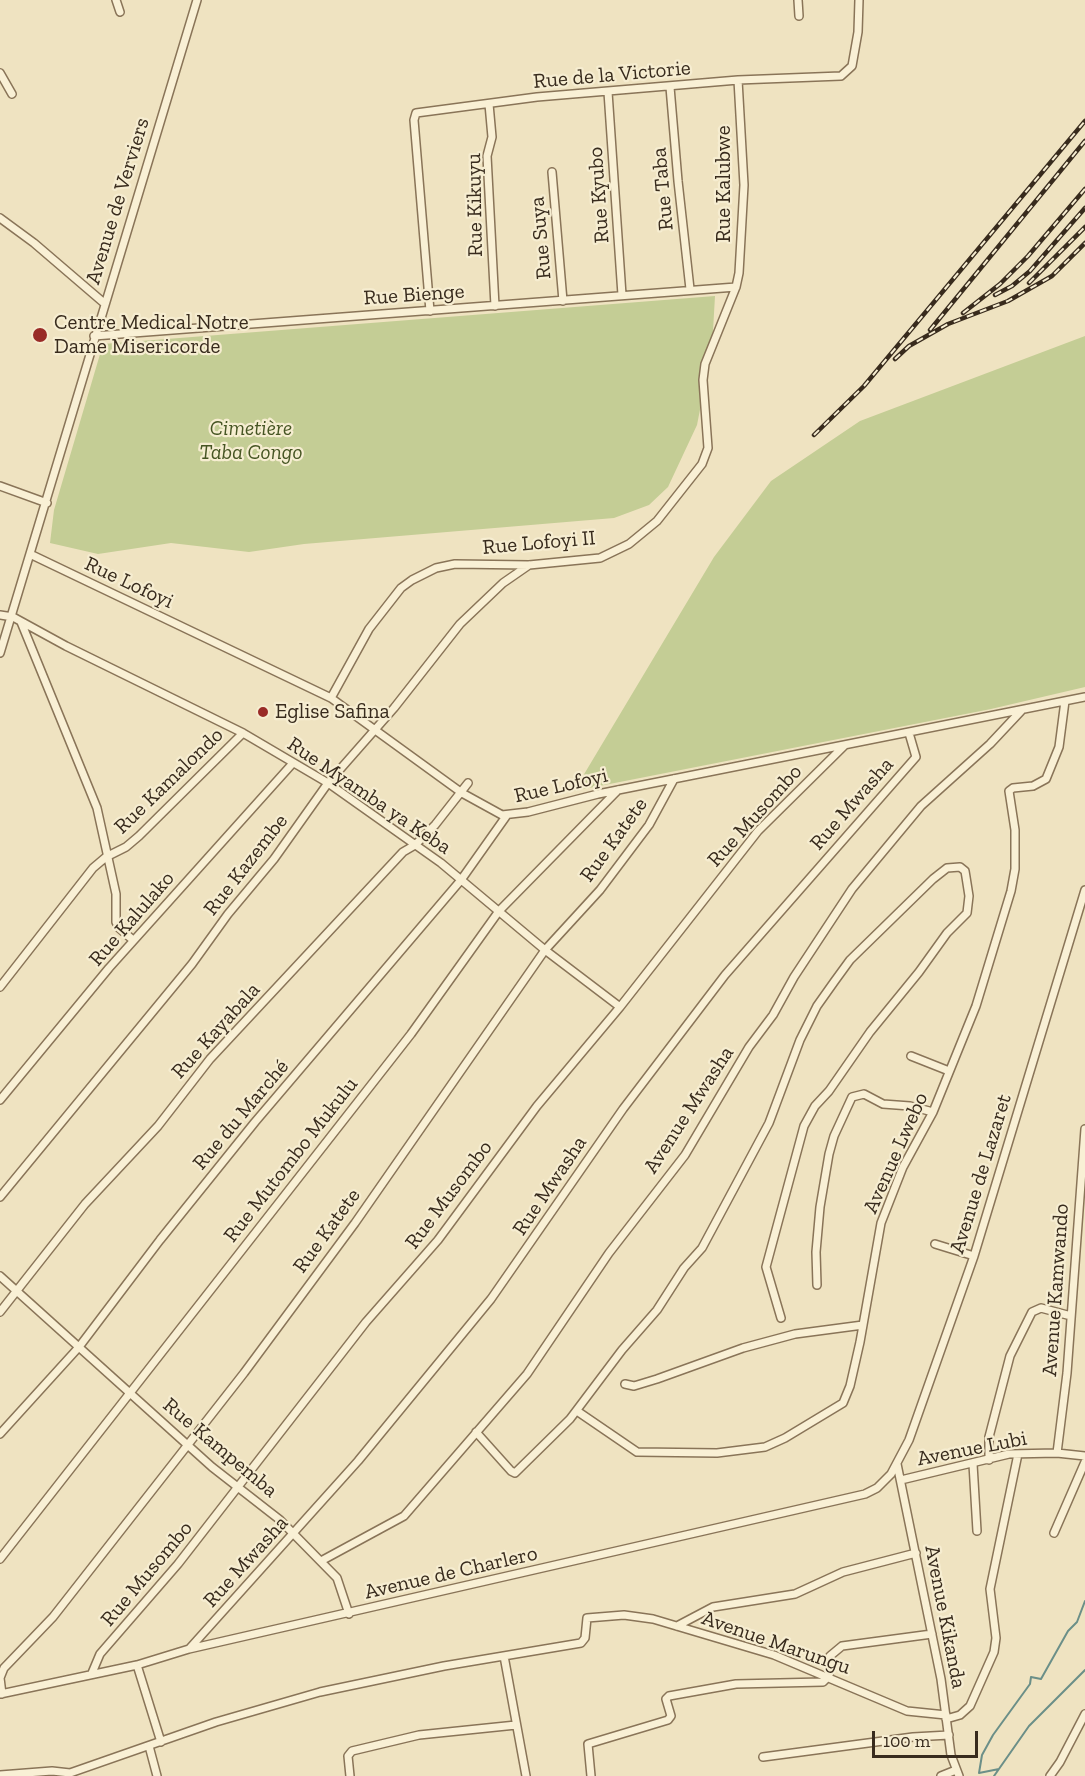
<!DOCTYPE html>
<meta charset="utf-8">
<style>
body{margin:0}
#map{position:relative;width:1085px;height:1776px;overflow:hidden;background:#efe3c1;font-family:"Zilla Slab",serif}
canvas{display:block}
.scale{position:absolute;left:872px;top:1731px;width:106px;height:27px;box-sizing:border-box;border:3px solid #382b1d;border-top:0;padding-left:8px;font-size:18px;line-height:21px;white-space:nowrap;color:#382b1d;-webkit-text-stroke:4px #f6edd1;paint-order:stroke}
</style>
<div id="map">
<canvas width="1085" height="1776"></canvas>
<div class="scale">100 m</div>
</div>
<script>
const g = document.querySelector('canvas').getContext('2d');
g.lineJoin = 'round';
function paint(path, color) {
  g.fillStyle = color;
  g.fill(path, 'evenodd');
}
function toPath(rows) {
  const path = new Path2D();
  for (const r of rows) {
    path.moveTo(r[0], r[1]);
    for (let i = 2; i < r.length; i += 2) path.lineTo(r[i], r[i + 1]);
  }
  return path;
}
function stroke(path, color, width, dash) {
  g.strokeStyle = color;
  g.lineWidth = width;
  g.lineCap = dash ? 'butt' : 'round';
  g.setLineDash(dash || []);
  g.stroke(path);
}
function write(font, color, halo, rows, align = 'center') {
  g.font = font + ' "Zilla Slab",serif';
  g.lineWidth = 4.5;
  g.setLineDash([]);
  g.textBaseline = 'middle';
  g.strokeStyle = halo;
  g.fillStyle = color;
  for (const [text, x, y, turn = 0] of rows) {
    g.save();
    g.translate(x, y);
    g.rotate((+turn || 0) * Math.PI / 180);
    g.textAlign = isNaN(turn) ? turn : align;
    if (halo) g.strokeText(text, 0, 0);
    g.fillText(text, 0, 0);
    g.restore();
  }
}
const green = toPath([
 [715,296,712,348,697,425,668,487,649,505,614,518,304,544,249,552,171,543,98,554,50,543,54,510,103,344],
 [1085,336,1085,687,991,709,574,791,714,557,771,481,860,421]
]);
const stream = toPath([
 [999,1769,979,1773,982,1755,993,1735,1030,1684,1031,1677,1041,1679,1068,1631,1077,1622,1085,1601],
 [994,1776,1029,1726,1085,1670]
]);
const minor = toPath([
 [116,0,120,12],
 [798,0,799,16],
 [0,73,12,94],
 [670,87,678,181,690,289],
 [608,92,622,295],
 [489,104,492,137,487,156,495,306],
 [552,172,563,301],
 [0,218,34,243,104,303],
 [430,311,414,120,416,113,537,97,738,80,841,76,852,66,858,32,859,0],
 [94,336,736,287],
 [0,486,47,503],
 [32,555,331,698,462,793,502,815,528,812,598,794,1085,697],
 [0,615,13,617,66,646,243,733,328,783,441,863,545,950,620,1007],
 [21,622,97,808,116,894,116,922,119,928,133,940],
 [0,653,197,0],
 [331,698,369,629,401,588,412,580,436,568,455,564,529,565,600,558,629,544,657,521,702,464,708,448,703,380,705,364,736,287,739,273,744,185,738,80],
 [0,987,93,868,106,857,126,847,139,836,243,733],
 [911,1056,949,1071],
 [0,1100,109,968,293,763],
 [0,1197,192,964,228,914,274,859,328,783,394,708,460,624,503,583,529,565],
 [935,1244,974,1256],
 [0,1276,212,1467,280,1520,337,1578,349,1614],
 [817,1285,816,1252,820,1207,829,1154,834,1136,852,1097,864,1094,883,1104,910,1106,933,1112],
 [0,1312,85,1204,158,1126,210,1059,403,852,415,845,435,825,468,783],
 [625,1384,634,1386,657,1379,743,1348,795,1334,863,1325],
 [577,1411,637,1452,717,1453,765,1447,785,1438,843,1403,850,1386,860,1342,881,1223,903,1167,933,1112,976,1006,1011,891,1015,869,1015,830,1009,791,1013,788,1033,786,1046,779,1059,747,1065,701],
 [476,1432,511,1471,515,1473,570,1419,622,1350,657,1310,684,1268,702,1248,769,1123,800,1040,817,1006,834,982,850,960,933,879,947,868,960,867,965,871,966,877,969,896,967,913,947,933,919,972,870,1032,829,1091,815,1106,804,1126,766,1267,781,1318],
 [0,1434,79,1347,160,1240,255,1122,461,880,507,815],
 [1057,1453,1067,1373,1085,1129],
 [989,1460,989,1437,1010,1356,1032,1312,1041,1308,1071,1316],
 [897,1464,941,1679,951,1755,959,1776],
 [973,1464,977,1531],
 [901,1480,1009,1454,1057,1453,1085,1456],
 [1054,1533,1085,1462],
 [0,1559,411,1034,499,911,618,790],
 [321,1561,404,1516,527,1374,609,1253,685,1155,749,1047,773,1015,794,977,852,889,921,806,990,744,1021,711],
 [677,1626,713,1607,795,1594,843,1572,916,1553],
 [190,1648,358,1461,491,1299,623,1109,725,975,916,757,909,733],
 [504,1656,526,1776],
 [137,1665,161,1742],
 [92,1673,100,1654,178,1564,366,1322,438,1240,537,1106,620,1007,758,831,845,745],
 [0,1694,137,1665,189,1649,865,1494,877,1488,891,1474,909,1440,974,1256,1085,890],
 [2,1694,0,1678,4,1668,53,1617,244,1373,355,1223,545,950,600,890,649,825,674,779],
 [946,1719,960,1715,970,1706,994,1652,996,1638,990,1589,1018,1454],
 [149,1746,157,1776],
 [763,1757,913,1737,949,1735],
 [0,1775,52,1771,70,1773,216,1722,320,1692,444,1666,581,1643,585,1638,587,1618,624,1615,653,1619,774,1655,907,1711,946,1715],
 [350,1776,348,1756,352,1751,419,1735,516,1725],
 [591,1776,588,1744,668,1720,671,1716,666,1699,669,1696,736,1684,823,1682,829,1676,830,1656,842,1646,932,1634],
 [941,1776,956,1770],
 [1050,1776,1060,1762,1085,1714]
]);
const rail = toPath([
 [1029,283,1085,227],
 [995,295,1012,286,1030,271,1085,208],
 [963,313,1000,284,1028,256,1085,189],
 [930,330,1085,141],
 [895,359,909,346,948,324,1008,301,1052,276,1085,243],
 [814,435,864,386,1085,121]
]);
const markers = [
 [40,335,8,"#992b27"],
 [263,712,6,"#992b27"]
];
const streetNames = [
 ["Rue de la Victorie",612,75,-5],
 ["Rue Kalubwe",724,184,-90],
 ["Rue Taba",663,189,-95],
 ["Rue Kyubo",599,195,-94],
 ["Avenue de Verviers",118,201,-73],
 ["Rue Kikuyu",475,205,-91],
 ["Rue Suya",541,238,-95],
 ["Rue Bienge",414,295,-4],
 ["Rue Lofoyi II",539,543,-5],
 ["Rue Lofoyi",129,583,25],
 ["Rue Kamalondo",169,781,-44],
 ["Rue Lofoyi",561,786,-13],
 ["Rue Myamba ya Keba",369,796,34],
 ["Rue Mwasha",852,804,-49],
 ["Rue Musombo",755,816,-48],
 ["Rue Katete",614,840,-54],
 ["Rue Kazembe",246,865,-52],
 ["Rue Kalulako",132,919,-49],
 ["Rue Kayabala",216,1031,-48],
 ["Avenue Mwasha",689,1110,-57],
 ["Rue du Marché",241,1115,-50],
 ["Avenue Lwebo",896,1153,-66],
 ["Rue Mutombo Mukulu",291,1160,-52],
 ["Avenue de Lazaret",981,1174,-73],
 ["Rue Mwasha",550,1186,-56],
 ["Rue Musombo",449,1195,-53],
 ["Rue Katete",327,1231,-54],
 ["Avenue Kamwando",1056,1290,-86],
 ["Rue Kampemba",220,1448,40],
 ["Avenue Lubi",972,1449,-11],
 ["Rue Mwasha",246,1562,-48],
 ["Avenue de Charlero",451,1573,-13],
 ["Rue Musombo",147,1574,-50],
 ["Avenue Kikanda",945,1617,79],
 ["Avenue Marungu",776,1643,19]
];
const poiNames = [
 ["Centre Medical Notre",54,323],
 ["Dame Misericorde",54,347],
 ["Eglise Safina",275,712]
];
const parkNames = [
 ["Cimetière",251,429],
 ["Taba Congo",251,453]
];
paint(green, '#c4cd95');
stroke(stream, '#6b8f88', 2);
stroke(minor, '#897458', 10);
stroke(minor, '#f9f0d5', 7);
stroke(rail, '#382b1d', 4.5);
stroke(rail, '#f6edd1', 2, [7]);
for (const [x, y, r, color] of markers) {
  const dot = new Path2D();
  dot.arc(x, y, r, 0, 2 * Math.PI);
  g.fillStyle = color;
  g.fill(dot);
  stroke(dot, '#f6edd1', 2);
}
write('21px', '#382b1d', '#f6edd1', streetNames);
write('21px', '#382b1d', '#f6edd1', poiNames, 'left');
write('italic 21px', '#465523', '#f6edd1', parkNames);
</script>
